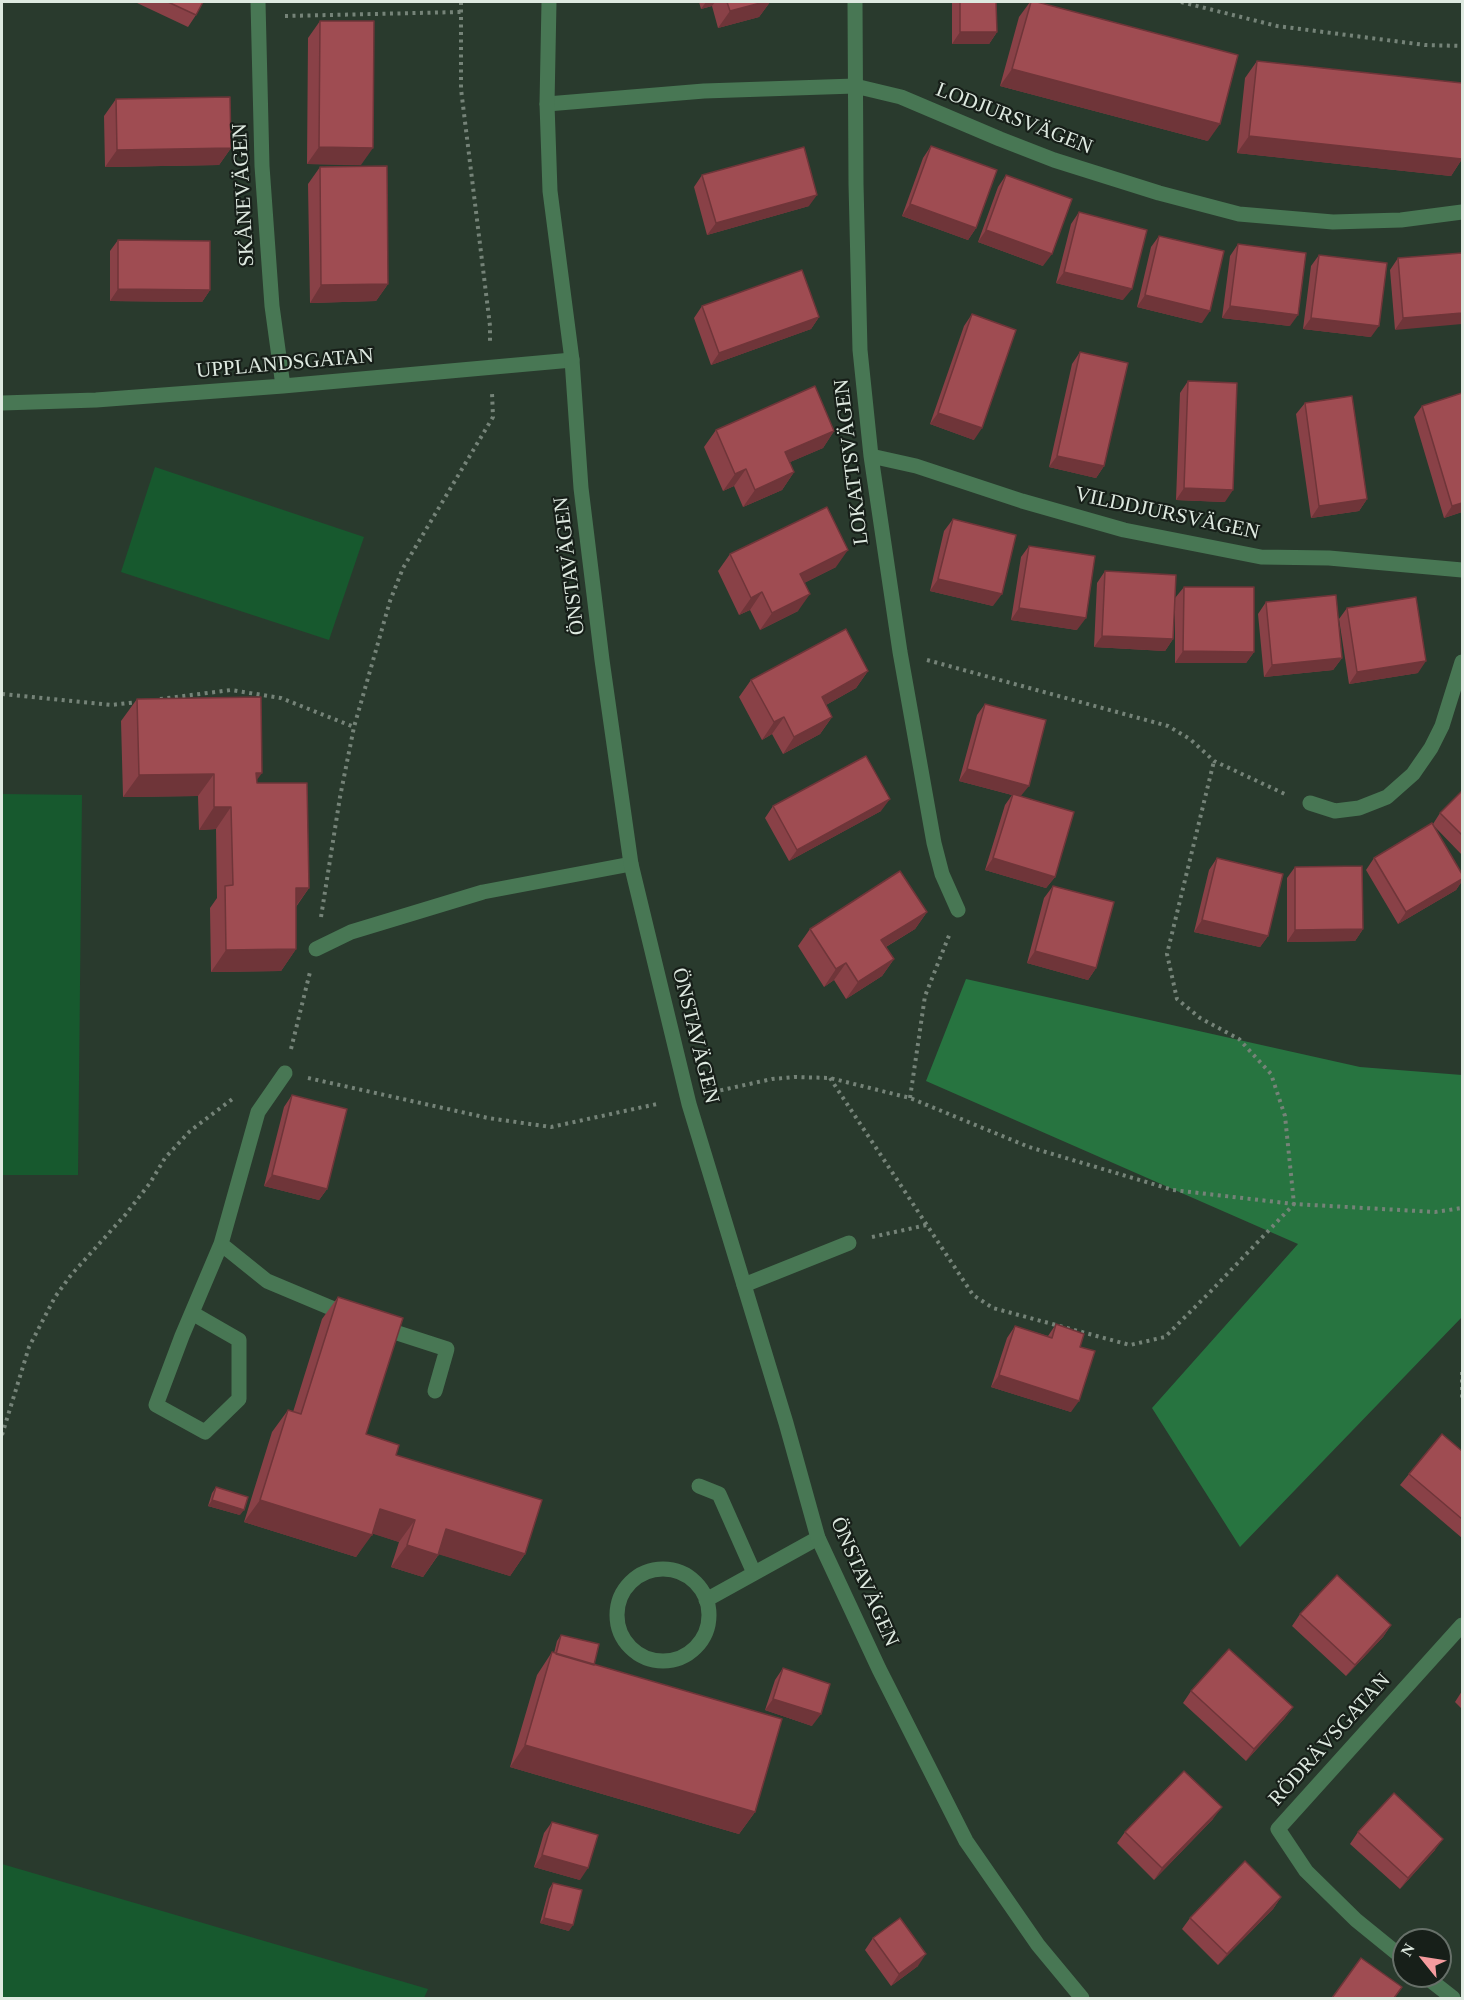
<!DOCTYPE html>
<meta charset="utf-8">
<style>
body{margin:0}
#map{position:relative;width:1464px;height:2000px;overflow:hidden;background:#293a2d;font-family:Georgia,serif}
canvas{display:block}
.frame{position:absolute;inset:0;border:3px solid #dee9e0;pointer-events:none}
.north{position:absolute;left:1392px;top:1928px;width:60px;height:60px;box-sizing:border-box;background:#171f19;border:2px solid #677069;border-radius:50%;rotate:300deg;font-size:16px;font-weight:700;line-height:24px;text-align:center;color:#dee9e0}
.north::after{content:'';display:block;margin:auto;width:21px;height:27px;background:#f59b9e;clip-path:polygon(50% 0,100% 100%,50% 72%,0 100%)}
</style>
<div id="map">
<canvas width="1464" height="2000"></canvas>
<div class="frame"></div>
<div class="north">N</div>
</div>
<script>
const g = document.querySelector('canvas').getContext('2d');
g.lineJoin = 'round';
function paint(path, color) {
  g.fillStyle = color;
  g.fill(path, 'evenodd');
}
function toPath(rows) {
  const path = new Path2D();
  for (const r of rows) {
    if (r.length === 3) {
      path.moveTo(r[0] + r[2], r[1]);
      path.arc(r[0], r[1], r[2], 0, 2 * Math.PI);
      continue;
    }
    path.moveTo(r[0], r[1]);
    for (let i = 2; i < r.length; i += 2) path.lineTo(r[i], r[i + 1]);
  }
  return path;
}
function stroke(path, color, width, dash) {
  g.strokeStyle = color;
  g.lineWidth = width;
  g.lineCap = dash ? 'butt' : 'round';
  g.setLineDash(dash || []);
  g.stroke(path);
}
function write(font, color, halo, rows, align = 'center') {
  g.font = font + ' Georgia,serif';
  g.lineWidth = 4.5;
  g.setLineDash([]);
  g.textBaseline = 'middle';
  g.strokeStyle = halo;
  g.fillStyle = color;
  for (const [text, x, y, turn = 0] of rows) {
    g.save();
    g.translate(x, y);
    g.rotate((+turn || 0) * Math.PI / 180);
    g.textAlign = isNaN(turn) ? turn : align;
    if (halo) g.strokeText(text, 0, 0);
    g.fillText(text, 0, 0);
    g.restore();
  }
}
const green = toPath([
 [155,467,364,537,329,640,121,572],
 [2,794,82,795,78,1175,2,1175],
 [2,1864,428,1989,424,1998,2,1998]
]);
const forest = toPath([
 [966,979,1360,1067,1462,1075,1462,1317,1240,1547,1152,1408,1298,1244,926,1081]
]);
const path = toPath([
 [461,2,461,89,490,326,490,341],
 [1181,2,1277,26,1425,45,1462,46],
 [285,16,461,12],
 [927,660,1168,726,1190,739,1214,761,1287,795],
 [2,694,111,705,138,702],
 [160,699,231,690,281,698,354,727],
 [321,917,340,797,354,727,390,601,403,568,493,417,492,393],
 [291,1049,310,972],
 [308,1078,488,1118,551,1127,657,1104],
 [830,1078,973,1295,993,1308,1130,1345,1165,1337,1211,1291,1294,1204,1285,1116,1271,1074,1239,1039,1200,1018,1177,999,1167,954,1214,761],
 [713,1092,772,1079,795,1077,830,1078,910,1098,1029,1147,1173,1190,1294,1204,1435,1212,1462,1208],
 [910,1098,925,996,950,933],
 [872,1237,927,1225],
 [1462,1372,1462,1399],
 [2,1435,29,1347,55,1297,71,1275,126,1214,150,1183,165,1158,190,1131,235,1097]
]);
const service = toPath([
 [316,949,351,932,483,892,631,864],
 [221,1244,267,1281,348,1315],
 [744,1285,849,1243],
 [192,1313,239,1340,239,1399,205,1432,156,1405,182,1336,221,1244,258,1112,285,1073],
 [379,1327,447,1349,435,1391],
 [699,1486,719,1494,754,1573],
 [663,1615,46],
 [706,1600,818,1538]
]);
const minor = toPath([
 [258,2,262,166,272,306,283,386],
 [855,2,856,184,860,350,871,456,900,652,934,843,942,874,958,910],
 [547,104,704,91,855,86,901,97,1000,139,1054,160,1159,193,1239,214,1333,222,1401,220,1462,212],
 [2,403,96,400,283,386,572,360],
 [871,456,916,466,1022,501,1124,530,1261,557,1329,558,1462,570],
 [1310,803,1335,811,1359,808,1387,797,1413,774,1431,748,1442,726,1462,662],
 [1404,1959,1356,1920,1306,1871,1278,1829,1462,1625],
 [1425,1976,1453,1998]
]);
const tertiary = toPath([
 [549,2,547,104,550,191,572,360,581,488,602,660,631,864,689,1104,786,1423,818,1538,879,1669,966,1841,1038,1945,1082,1998]
]);
const wall = toPath([
 [135,2,203,2,196,15,188,27],
 [699,2,770,2,759,17,718,28,712,6,701,9],
 [952,2,996,2,997,32,989,44,952,44],
 [1030,2,1037,2,1208,141,1000,86,1019,17],
 [320,21,361,165,307,164,308,38],
 [1257,61,1462,159,1451,176,1237,153,1245,78],
 [116,99,231,148,219,165,105,167,104,116],
 [931,146,976,228,968,240,902,216,923,158],
 [320,167,388,284,376,301,310,303,308,184],
 [702,175,809,206,707,235,694,187],
 [1006,175,1043,266,978,242,998,187],
 [1079,212,1123,300,1056,283,1071,224],
 [1159,236,1202,323,1137,307,1151,247],
 [118,240,210,290,202,302,110,301,110,251],
 [1238,244,1290,326,1222,318,1230,256],
 [1462,253,1395,330,1390,270,1398,258],
 [1319,255,1371,337,1303,329,1311,266],
 [702,306,819,317,811,329,711,365,694,318],
 [972,314,974,440,930,424,964,326],
 [1080,352,1104,466,1096,478,1049,467,1072,364],
 [1188,381,1225,502,1176,500,1180,393],
 [1305,403,1367,499,1359,511,1311,518,1296,414],
 [1422,406,1462,512,1444,518,1414,417],
 [716,430,834,431,823,448,790,462,794,472,782,490,743,507,734,486,723,491,704,447],
 [953,519,993,606,930,591,944,531],
 [1029,546,1077,630,1011,620,1021,557],
 [730,554,836,567,804,583,798,611,760,630,750,610,739,615,718,571],
 [1105,571,1173,639,1165,651,1094,647,1097,583],
 [1184,587,1254,652,1246,663,1175,663,1175,598],
 [1266,602,1342,658,1333,670,1264,677,1258,614],
 [1347,608,1418,673,1349,684,1339,619],
 [868,671,856,688,826,705,832,717,820,734,783,754,772,734,762,740,739,697,751,680],
 [137,699,257,781,257,783,309,888,296,907,296,949,281,971,211,972,210,908,217,898,216,829,199,830,198,796,123,797,121,721],
 [985,704,1021,796,1055,877,1046,888,985,870,1005,805,1012,795,959,781,977,715],
 [1462,791,1462,855,1434,826,1462,874,1462,881,1456,890,1398,924,1366,870,1374,858,1433,824,1440,813],
 [773,806,881,811,789,861,765,818],
 [1217,858,1268,936,1260,947,1194,932,1209,870],
 [1295,867,1363,929,1355,941,1287,942,1287,878],
 [1053,886,1096,968,1088,980,1027,963,1044,898],
 [927,912,915,929,886,947,894,959,882,976,846,999,834,980,824,987,798,946,810,929],
 [292,1095,327,1189,319,1200,264,1186,284,1107],
 [338,1297,366,1434,396,1455,525,1554,510,1576,439,1554,423,1577,391,1567,399,1542,372,1533,356,1557,244,1522,272,1432,288,1410,293,1412,322,1319],
 [1056,1324,1080,1347,1071,1412,991,1387,1007,1338,1015,1326,1048,1336],
 [1462,1451,1462,1538,1400,1485,1409,1474],
 [216,1487,240,1515,208,1506,212,1493],
 [1300,1614,1391,1625,1383,1637,1346,1676,1292,1626],
 [561,1635,755,1812,739,1834,510,1767,537,1675,552,1652,554,1653,557,1641],
 [783,1668,812,1726,765,1710,775,1680],
 [1191,1691,1293,1707,1284,1719,1246,1761,1183,1703],
 [1462,1691,1462,1709,1455,1702],
 [1213,1819,1154,1880,1117,1843,1125,1832],
 [552,1822,580,1880,534,1867,544,1833],
 [1358,1832,1435,1850,1400,1889,1350,1844],
 [553,1883,569,1931,540,1923,549,1889],
 [1281,1897,1273,1909,1218,1965,1182,1929,1190,1918],
 [873,1938,918,1966,891,1986,865,1950]
]);
const shadedWall = toPath([
 [706,2,715,2,712,6,701,9],
 [764,2,770,2,759,17,718,28,730,11],
 [960,32,997,32,989,44,952,44],
 [1012,69,1220,124,1208,141,1000,86],
 [1249,136,1462,159,1451,176,1237,153],
 [319,147,373,148,361,165,307,164],
 [231,148,219,165,105,167,117,150],
 [817,195,809,206,707,235,716,223],
 [910,204,976,228,968,240,902,216],
 [986,230,1052,254,1043,266,978,242],
 [1064,272,1132,289,1123,300,1056,283],
 [388,284,376,301,310,303,321,285],
 [118,289,210,290,202,302,110,301],
 [1145,295,1210,311,1202,323,1137,307],
 [1230,306,1298,315,1290,326,1222,318],
 [1462,313,1462,324,1395,330,1403,318],
 [819,317,811,329,711,365,719,353],
 [1311,318,1379,326,1371,337,1303,329],
 [938,413,982,428,974,440,930,424],
 [834,431,823,448,774,469,785,452],
 [1057,456,1104,466,1096,478,1049,467],
 [746,469,734,486,723,491,735,474],
 [794,472,782,490,743,507,755,490],
 [1184,488,1233,490,1225,502,1176,500],
 [1367,499,1359,511,1311,518,1319,506],
 [1462,503,1462,512,1444,518,1452,506],
 [848,550,836,567,788,591,800,574],
 [938,579,1002,594,993,606,930,591],
 [762,592,750,610,739,615,751,598],
 [810,594,798,611,760,630,772,613],
 [1019,608,1086,618,1077,630,1011,620],
 [1102,636,1173,639,1165,651,1094,647],
 [1183,651,1254,652,1246,663,1175,663],
 [1342,658,1333,670,1264,677,1272,665],
 [1426,661,1418,673,1349,684,1357,672],
 [868,671,856,688,810,714,822,697],
 [784,717,772,734,762,740,774,722],
 [832,717,820,734,783,754,794,737],
 [967,769,1029,786,1020,797,959,781],
 [256,773,262,773,246,795],
 [214,774,198,796,123,797,139,775],
 [890,799,881,811,789,861,797,850],
 [214,807,231,807,216,829,199,830],
 [993,858,1055,877,1046,888,985,870],
 [1462,879,1462,881,1456,890,1398,924,1406,912],
 [296,888,309,888,293,910],
 [927,912,915,929,869,957,881,940],
 [1202,920,1268,936,1260,947,1194,932],
 [1363,929,1355,941,1287,942,1295,930],
 [296,949,281,971,211,972,226,950],
 [1035,951,1096,968,1088,980,1027,963],
 [894,959,882,976,846,999,858,982],
 [846,963,834,980,824,987,836,969],
 [272,1175,327,1189,319,1200,264,1186],
 [999,1375,1079,1401,1071,1412,991,1387],
 [212,1500,244,1510,240,1515,208,1506],
 [260,1500,372,1535,356,1557,244,1522],
 [380,1509,415,1520,399,1542,364,1531],
 [446,1529,525,1554,510,1576,431,1552],
 [407,1545,438,1555,423,1577,391,1567],
 [1391,1625,1383,1637,1346,1676,1355,1665],
 [773,1699,821,1714,812,1726,765,1710],
 [1293,1707,1284,1719,1246,1761,1254,1749],
 [525,1745,755,1812,739,1834,510,1767],
 [1222,1807,1213,1819,1154,1880,1162,1868],
 [1443,1839,1435,1850,1400,1889,1408,1878],
 [542,1855,588,1868,580,1880,534,1867],
 [1281,1897,1273,1909,1218,1965,1227,1954],
 [544,1918,573,1925,569,1931,540,1923],
 [926,1954,918,1966,891,1986,899,1974]
]);
const building = toPath([
 [168,2,203,2,196,15,168,2],
 [727,2,764,2,730,11,727,2],
 [960,2,996,2,997,32,960,32,960,2],
 [1031,2,1037,2,1238,55,1220,124,1012,69,1031,2],
 [320,21,374,21,373,148,319,147,320,21],
 [1257,61,1462,83,1462,159,1249,136,1257,61],
 [230,97,231,148,117,150,116,99,230,97],
 [931,146,997,170,976,228,910,204,931,146],
 [804,147,817,195,716,223,702,175,804,147],
 [387,166,388,284,321,285,320,167,387,166],
 [1006,175,1072,199,1052,254,986,230,1006,175],
 [1079,212,1147,230,1132,289,1064,272,1079,212],
 [1159,236,1224,251,1210,311,1145,295,1159,236],
 [118,240,210,241,210,290,118,289,118,240],
 [1238,244,1306,253,1298,315,1230,306,1238,244],
 [1462,253,1462,313,1403,318,1398,258,1462,253],
 [1319,255,1387,263,1379,326,1311,318,1319,255],
 [802,270,819,317,719,353,702,306,802,270],
 [972,314,1016,330,982,428,938,413,972,314],
 [1080,352,1128,363,1104,466,1057,456,1080,352],
 [1188,381,1237,383,1233,490,1184,488,1188,381],
 [815,386,834,431,785,452,794,472,755,490,746,469,735,474,716,430,815,386],
 [1462,393,1462,503,1452,506,1422,406,1462,393],
 [1352,396,1367,499,1319,506,1305,403,1352,396],
 [827,507,848,550,800,574,810,594,772,613,762,592,751,598,730,554,827,507],
 [953,519,1016,535,1002,594,938,579,953,519],
 [1029,546,1095,556,1086,618,1019,608,1029,546],
 [1105,571,1176,575,1173,639,1102,636,1105,571],
 [1184,587,1254,587,1254,652,1183,651,1184,587],
 [1336,595,1342,658,1272,665,1266,602,1336,595],
 [1416,597,1426,661,1357,672,1347,608,1416,597],
 [846,629,868,671,822,697,832,717,794,737,784,717,774,722,751,680,846,629],
 [261,697,262,773,256,773,257,783,307,783,309,888,296,888,296,949,226,950,225,886,233,885,231,807,214,807,214,774,139,775,137,699,261,697],
 [985,704,1046,720,1029,786,967,769,985,704],
 [866,756,890,799,797,850,773,806,866,756],
 [1462,791,1462,835,1440,813,1462,791],
 [1013,794,1074,812,1055,877,993,858,1013,794],
 [1432,823,1462,874,1462,879,1406,912,1374,858,1432,823],
 [1217,858,1283,874,1268,936,1202,920,1217,858],
 [1362,866,1363,929,1295,930,1295,867,1362,866],
 [900,871,927,912,881,940,894,959,858,982,846,963,836,969,810,929,900,871],
 [1053,886,1114,902,1096,968,1035,951,1053,886],
 [292,1095,347,1109,327,1189,272,1175,292,1095],
 [338,1297,403,1318,366,1434,399,1445,396,1455,542,1500,525,1554,446,1529,438,1555,407,1545,415,1520,380,1509,372,1535,260,1500,288,1410,301,1414,338,1297],
 [1056,1324,1084,1334,1080,1347,1095,1351,1079,1401,999,1375,1015,1326,1052,1338,1056,1324],
 [1442,1434,1462,1451,1462,1519,1409,1474,1442,1434],
 [216,1487,248,1497,244,1510,212,1500,216,1487],
 [1337,1575,1391,1625,1355,1665,1300,1614,1337,1575],
 [561,1635,599,1644,594,1665,556,1654,561,1635],
 [1229,1649,1293,1707,1254,1749,1191,1691,1229,1649],
 [552,1652,782,1719,755,1812,525,1745,552,1652],
 [783,1668,830,1684,821,1714,773,1699,783,1668],
 [1184,1771,1222,1807,1162,1868,1125,1832,1184,1771],
 [1394,1793,1443,1839,1408,1878,1358,1832,1394,1793],
 [552,1822,598,1835,588,1868,542,1855,552,1822],
 [1245,1861,1281,1897,1227,1954,1190,1918,1245,1861],
 [553,1883,582,1890,573,1925,544,1918,553,1883],
 [900,1918,926,1954,899,1974,873,1938,900,1918],
 [1361,1958,1402,1987,1394,1998,1332,1998,1361,1958]
]);
const streetNames = [
 ["LODJURSVÄGEN",1014,119,21],
 ["SKÅNEVÄGEN",244,195,-93],
 ["UPPLANDSGATAN",285,364,-5],
 ["LOKATTSVÄGEN",852,462,-97],
 ["VILDDJURSVÄGEN",1167,514,12],
 ["ÖNSTAVÄGEN",570,566,-97],
 ["ÖNSTAVÄGEN",695,1036,76],
 ["ÖNSTAVÄGEN",864,1582,66],
 ["RÖDRÄVSGATAN",1330,1740,-48]
];
paint(green, '#17592e');
paint(forest, '#277440');
stroke(path, '#758378', 4, [3, 4.5]);
stroke(service, '#487754', 15);
stroke(minor, '#487754', 15);
stroke(tertiary, '#487754', 15);
paint(wall, '#894147');
paint(shadedWall, '#6f3539');
paint(building, '#9f4c52');
stroke(building, '#6f3539', 1.5);
write('21px', '#dee9e0', '#171f19', streetNames);
</script>
